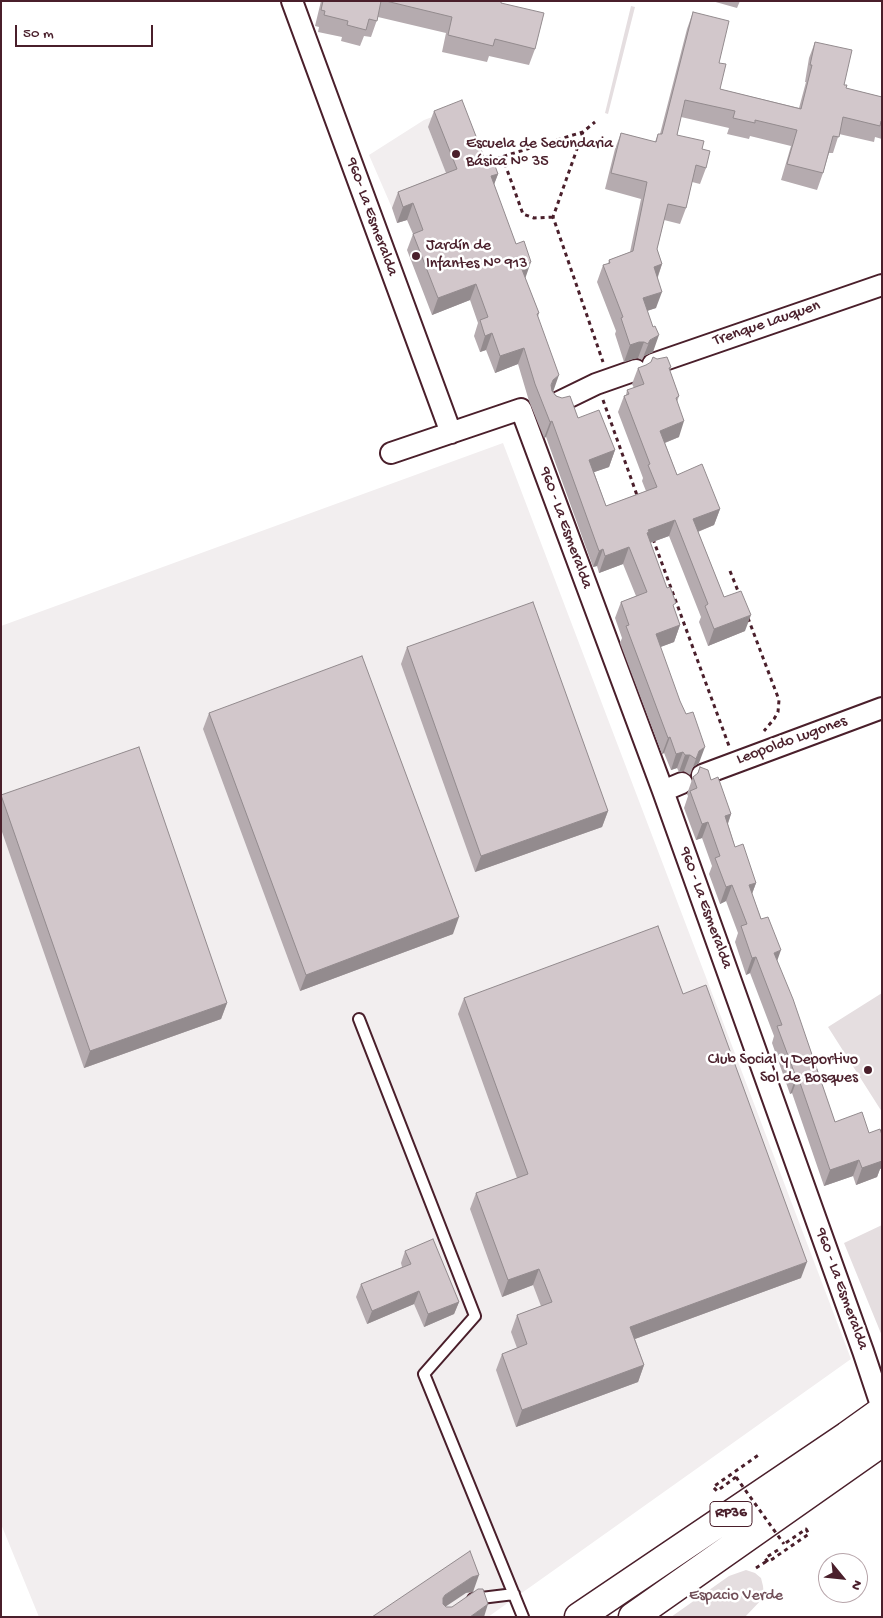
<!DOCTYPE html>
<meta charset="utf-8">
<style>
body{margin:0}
#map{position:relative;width:883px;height:1618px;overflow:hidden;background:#fff;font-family:"Gochi Hand",sans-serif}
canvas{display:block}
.frame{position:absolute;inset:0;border:2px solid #4a1f2b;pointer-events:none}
.north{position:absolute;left:818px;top:1553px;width:50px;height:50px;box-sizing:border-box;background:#fff;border:1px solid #b7a5aa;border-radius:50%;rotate:118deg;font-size:14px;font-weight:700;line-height:20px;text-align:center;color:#4a1f2b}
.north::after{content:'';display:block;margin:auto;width:18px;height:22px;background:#4a1f2b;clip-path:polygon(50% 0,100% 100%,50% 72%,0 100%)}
.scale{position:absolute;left:15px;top:25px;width:138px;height:22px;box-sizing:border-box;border:2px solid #4a1f2b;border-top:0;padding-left:6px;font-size:15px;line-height:18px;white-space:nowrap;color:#4a1f2b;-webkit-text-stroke:4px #fff;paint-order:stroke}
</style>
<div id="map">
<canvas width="883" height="1618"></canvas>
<div class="frame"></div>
<div class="north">N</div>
<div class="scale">50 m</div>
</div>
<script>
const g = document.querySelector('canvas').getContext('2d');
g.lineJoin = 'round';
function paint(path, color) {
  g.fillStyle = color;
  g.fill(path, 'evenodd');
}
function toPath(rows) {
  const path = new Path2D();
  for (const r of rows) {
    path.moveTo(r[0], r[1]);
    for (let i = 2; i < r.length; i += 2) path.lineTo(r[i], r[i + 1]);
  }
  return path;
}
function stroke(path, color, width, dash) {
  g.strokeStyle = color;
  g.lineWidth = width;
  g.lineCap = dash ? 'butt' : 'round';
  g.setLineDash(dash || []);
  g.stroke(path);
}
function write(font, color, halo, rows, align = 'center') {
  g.font = font + ' "Gochi Hand",sans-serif';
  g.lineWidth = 5;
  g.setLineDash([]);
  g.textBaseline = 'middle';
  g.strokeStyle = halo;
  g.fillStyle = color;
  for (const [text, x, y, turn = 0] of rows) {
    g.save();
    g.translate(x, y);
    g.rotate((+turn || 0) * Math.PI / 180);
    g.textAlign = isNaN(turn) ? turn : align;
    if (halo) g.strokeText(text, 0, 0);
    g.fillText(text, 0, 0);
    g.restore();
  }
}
const built = toPath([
 [454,109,428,127,451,185,392,208,369,155,424,120],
 [503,443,851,1359,488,1617,39,1617,1,1524,1,626]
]);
const green = toPath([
 [631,6,635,7,608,114,605,113],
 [882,993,882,1112,828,1027],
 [882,1225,882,1336,844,1243],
 [746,1570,755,1573,761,1578,763,1586,764,1597,745,1617,671,1617,729,1576]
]);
const path = toPath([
 [583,132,553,217,603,362],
 [502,156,523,214,534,218,553,217],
 [488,161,583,132,595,122],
 [603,400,638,498],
 [653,539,729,746],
 [730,571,740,596],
 [748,618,779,700,778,712,774,719,764,731],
 [736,1477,717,1491,713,1487,760,1454],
 [778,1550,765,1558,768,1562,809,1534,806,1529,784,1544],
 [756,1568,767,1561]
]);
const service = toPath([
 [359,1019,475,1316,424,1374,523,1617],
 [473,1599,514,1594]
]);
const minor = toPath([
 [292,1,451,433],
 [653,364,882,285],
 [557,403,596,384,636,370],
 [391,453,521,409,663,791,863,1351,882,1408],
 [702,775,882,708],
 [663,791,682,783]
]);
const primary = toPath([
 [579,1617,847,1436,882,1411],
 [633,1617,882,1442]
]);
const pathBridge = toPath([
 [736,1477,784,1544]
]);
const wall = toPath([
 [321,1,501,1,501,3,535,49,529,65,489,56,487,62,442,52,446,33,378,17,371,37,364,36,360,46,341,41,342,37,318,32,319,27,315,26],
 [712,1,740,1,737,8],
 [693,12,719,63,720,89,799,108,806,82,805,82,809,58,815,42,846,88,882,97,882,139,875,137,874,142,839,134,833,153,829,153,823,173,817,190,781,180,791,146,750,136,749,139,727,134,729,128,681,117,677,135,702,149,706,168,700,184,692,182,686,208,680,224,664,220,657,249,662,264,658,277,656,308,647,311,653,352,644,356,642,360,638,358,633,359,624,362,615,334,616,331,597,282,603,265,608,264,609,260,630,252,641,199,605,189,615,149,621,133,655,142,658,134,660,134,687,29],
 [434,111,484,157,498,174,494,184,525,278,539,313,538,317,553,392,578,418,615,450,609,467,594,472,606,506,646,491,642,481,643,478,618,412,624,396,626,395,627,390,634,388,632,384,638,368,671,367,670,371,679,396,677,402,679,437,665,443,677,475,720,509,714,525,698,532,724,597,745,631,708,646,699,622,701,617,669,536,650,543,680,625,674,642,660,647,699,763,693,767,690,775,684,771,679,772,677,768,671,770,664,753,662,754,620,643,622,638,615,618,621,602,636,596,623,564,599,573,597,566,593,567,546,437,544,438,529,401,518,364,495,373,486,350,480,352,474,336,478,323,470,300,432,315,407,250,413,234,407,220,397,223,392,208,398,192,446,173,428,127],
 [407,647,608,811,602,827,475,872,401,664],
 [209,713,453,934,300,991,203,729],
 [700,767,711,780,731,814,728,824,735,847,756,883,752,894,777,961,835,1122,869,1133,882,1135,882,1168,880,1169,877,1177,856,1185,853,1176,824,1186,792,1093,790,1094,772,1043,774,1036,750,973,746,975,735,942,738,933,726,901,720,904,709,874,712,866,702,838,696,840,684,808,688,796,687,794,693,777,697,774],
 [1,795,227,1003,221,1019,84,1068,1,829],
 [683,994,801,1278,635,1339,644,1365,638,1382,516,1427,496,1370,502,1354,517,1348,511,1332,517,1315,541,1306,533,1285,502,1297,470,1209,476,1193,517,1178,458,1014,464,998],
 [405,1251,459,1302,454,1314,424,1327,414,1304,367,1324,356,1297,361,1284,402,1267,401,1263]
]);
const shadedWall = toPath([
 [498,174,492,190,491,176],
 [413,203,407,220,397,223,403,207],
 [531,262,525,279,521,267],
 [662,264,656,281,654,267],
 [476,284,470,300,432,315,438,298],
 [662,292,656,308,637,314,643,298],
 [492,333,486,350,480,352,485,336],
 [659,335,653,352,644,356,642,360,650,340],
 [639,342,644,342,638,358,633,359,624,362,630,345],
 [524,348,518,364,495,373,500,356],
 [559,375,553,392,547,397,553,380],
 [552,421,546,437,544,438,550,422],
 [684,421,679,437,654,447,660,431],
 [615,450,609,467,583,476,589,460],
 [720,509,714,525,687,536,693,519],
 [675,520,669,536,644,545,648,530],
 [629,547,623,564,599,573,605,556],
 [603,549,597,566,593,567,599,551],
 [751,615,745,631,708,646,714,629],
 [680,625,674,642,650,651,656,634],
 [670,737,664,753,662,754,668,738],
 [705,747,699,763,693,767,699,751],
 [683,752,677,768,671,770,676,754],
 [685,755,690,755,684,771,679,772],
 [608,811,602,827,475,872,481,856],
 [731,814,725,831,725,816],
 [708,822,702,838,696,840,702,824],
 [756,883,750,899,749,885],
 [732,885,726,901,720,904,726,887],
 [459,917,453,934,300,991,306,975],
 [781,950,775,967,774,953],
 [756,957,750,973,746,975,752,958],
 [227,1003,221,1019,84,1068,90,1051],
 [796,1077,798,1077,792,1093,790,1094],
 [882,1154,882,1168,880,1169,877,1177,856,1185,862,1168],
 [859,1160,853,1176,824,1186,830,1170],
 [807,1262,801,1278,624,1343,630,1327],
 [539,1269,533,1285,502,1297,508,1280],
 [419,1291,414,1304,367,1324,372,1311],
 [459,1302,454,1314,424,1327,428,1314],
 [644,1365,638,1382,516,1427,522,1410],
 [479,1575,473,1592,466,1593,439,1611,443,1598,445,1595,472,1577],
 [488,1604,484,1617,470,1617]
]);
const building = toPath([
 [323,1,381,1,377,21,369,19,366,30,347,25,348,21,324,15,325,11,321,10,323,1],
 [386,1,501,1,501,3,544,13,535,49,495,39,493,46,448,35,452,17,386,1],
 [693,12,729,21,719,63,726,64,720,89,801,109,812,65,810,65,815,42,852,50,844,85,847,85,846,88,882,97,882,121,881,121,880,126,843,117,839,137,833,136,823,173,787,164,797,130,755,120,755,123,733,118,735,111,685,100,677,135,704,141,702,149,710,151,706,168,696,165,686,208,668,204,657,249,662,264,654,267,662,292,643,298,653,327,655,326,659,335,650,340,648,344,644,342,639,342,630,345,621,318,623,317,603,265,610,263,609,260,633,251,647,182,611,173,621,133,656,142,658,134,662,134,693,12],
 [462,100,484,157,491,155,498,174,491,176,516,244,524,241,531,262,521,267,539,313,537,314,559,375,553,380,551,385,552,391,556,396,562,398,570,396,578,418,599,410,615,450,589,460,606,506,657,487,648,465,650,464,624,396,629,394,627,390,644,384,638,368,646,365,651,362,653,357,657,359,667,357,671,367,669,368,679,396,676,398,684,421,660,431,677,475,702,464,720,509,693,519,724,597,741,591,751,615,714,629,705,606,708,604,675,520,648,530,649,532,647,533,667,588,670,587,676,603,673,605,680,625,656,634,680,701,686,714,693,712,705,747,699,751,696,759,690,755,685,755,683,752,676,754,670,737,668,738,626,626,629,625,621,602,647,592,629,547,605,556,603,549,599,551,552,421,550,422,535,384,524,348,500,356,492,333,485,336,480,320,488,317,476,284,438,298,413,234,423,230,413,203,403,207,398,192,457,169,434,111,462,100],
 [533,602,608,811,481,856,407,647,533,602],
 [362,656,459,917,306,975,209,713,362,656],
 [139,747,227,1003,90,1051,1,795,139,747],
 [700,767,708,770,711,780,718,777,731,814,725,816,735,847,743,844,756,883,749,885,761,919,768,917,781,950,774,953,793,999,835,1122,862,1112,869,1133,880,1129,882,1135,882,1161,862,1168,859,1160,830,1170,798,1077,796,1077,777,1026,782,1025,756,957,752,958,741,926,747,924,732,885,726,887,715,858,720,856,708,822,702,824,690,791,697,788,693,777,698,773,700,767],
 [658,926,683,994,706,985,807,1262,630,1327,644,1365,522,1410,502,1354,527,1344,517,1315,552,1302,539,1269,508,1280,476,1193,528,1174,464,998,658,926],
 [433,1239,459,1302,428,1314,419,1291,372,1311,361,1284,411,1264,405,1251,433,1239],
 [470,1551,479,1575,472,1577,445,1595,443,1598,443,1604,446,1607,452,1607,478,1589,483,1589,488,1604,470,1617,372,1617,470,1551]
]);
const markers = [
 [456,154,5,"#4a1f2b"],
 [416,256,5,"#4a1f2b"],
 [868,1070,5,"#4a1f2b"]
];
const shields = [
 [731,1514,42]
];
const shieldNames = [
 ["RP36",731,1514]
];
const poiNames = [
 ["Escuela de Secundaria",466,145],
 ["Básica N° 35",466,163],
 ["Jardín de",426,247],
 ["Infantes N° 913",426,265],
 ["Club Social y Deportivo",858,1061,"right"],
 ["Sol de Bosques",858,1079,"right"]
];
const streetNames = [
 ["960- La Esmeralda",371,217,70],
 ["Trenque Lauquen",767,324,-19],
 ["960 - La Esmeralda",565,528,70],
 ["Leopoldo Lugones",792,741,-20],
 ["960 - La Esmeralda",705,908,70],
 ["960 - La Esmeralda",841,1289,70]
];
const parkNames = [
 ["Espacio Verde",736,1597]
];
paint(built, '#f2eeef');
paint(green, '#e5dee0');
stroke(service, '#4a1f2b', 14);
stroke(minor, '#4a1f2b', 24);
stroke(primary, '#4a1f2b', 31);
stroke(path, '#4a1f2b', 3, [4, 4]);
stroke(service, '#fff', 10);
stroke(minor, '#fff', 20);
stroke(primary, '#fff', 28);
stroke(pathBridge, '#4a1f2b', 3, [4, 4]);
paint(wall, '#b5abaf');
paint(shadedWall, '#938b8e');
paint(building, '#d2c7cb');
stroke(building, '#938b8e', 1);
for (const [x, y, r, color] of markers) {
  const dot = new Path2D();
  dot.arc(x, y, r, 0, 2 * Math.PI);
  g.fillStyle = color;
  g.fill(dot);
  stroke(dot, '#fff', 2);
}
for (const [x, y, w] of shields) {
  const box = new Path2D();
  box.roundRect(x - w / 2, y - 12.5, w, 25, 4);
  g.fillStyle = '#fff';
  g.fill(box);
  stroke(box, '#4a1f2b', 1);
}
write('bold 15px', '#4a1f2b', null, shieldNames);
write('16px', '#4a1f2b', '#fff', poiNames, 'left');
write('16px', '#4a1f2b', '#fff', streetNames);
write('16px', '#714f58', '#fff', parkNames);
</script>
